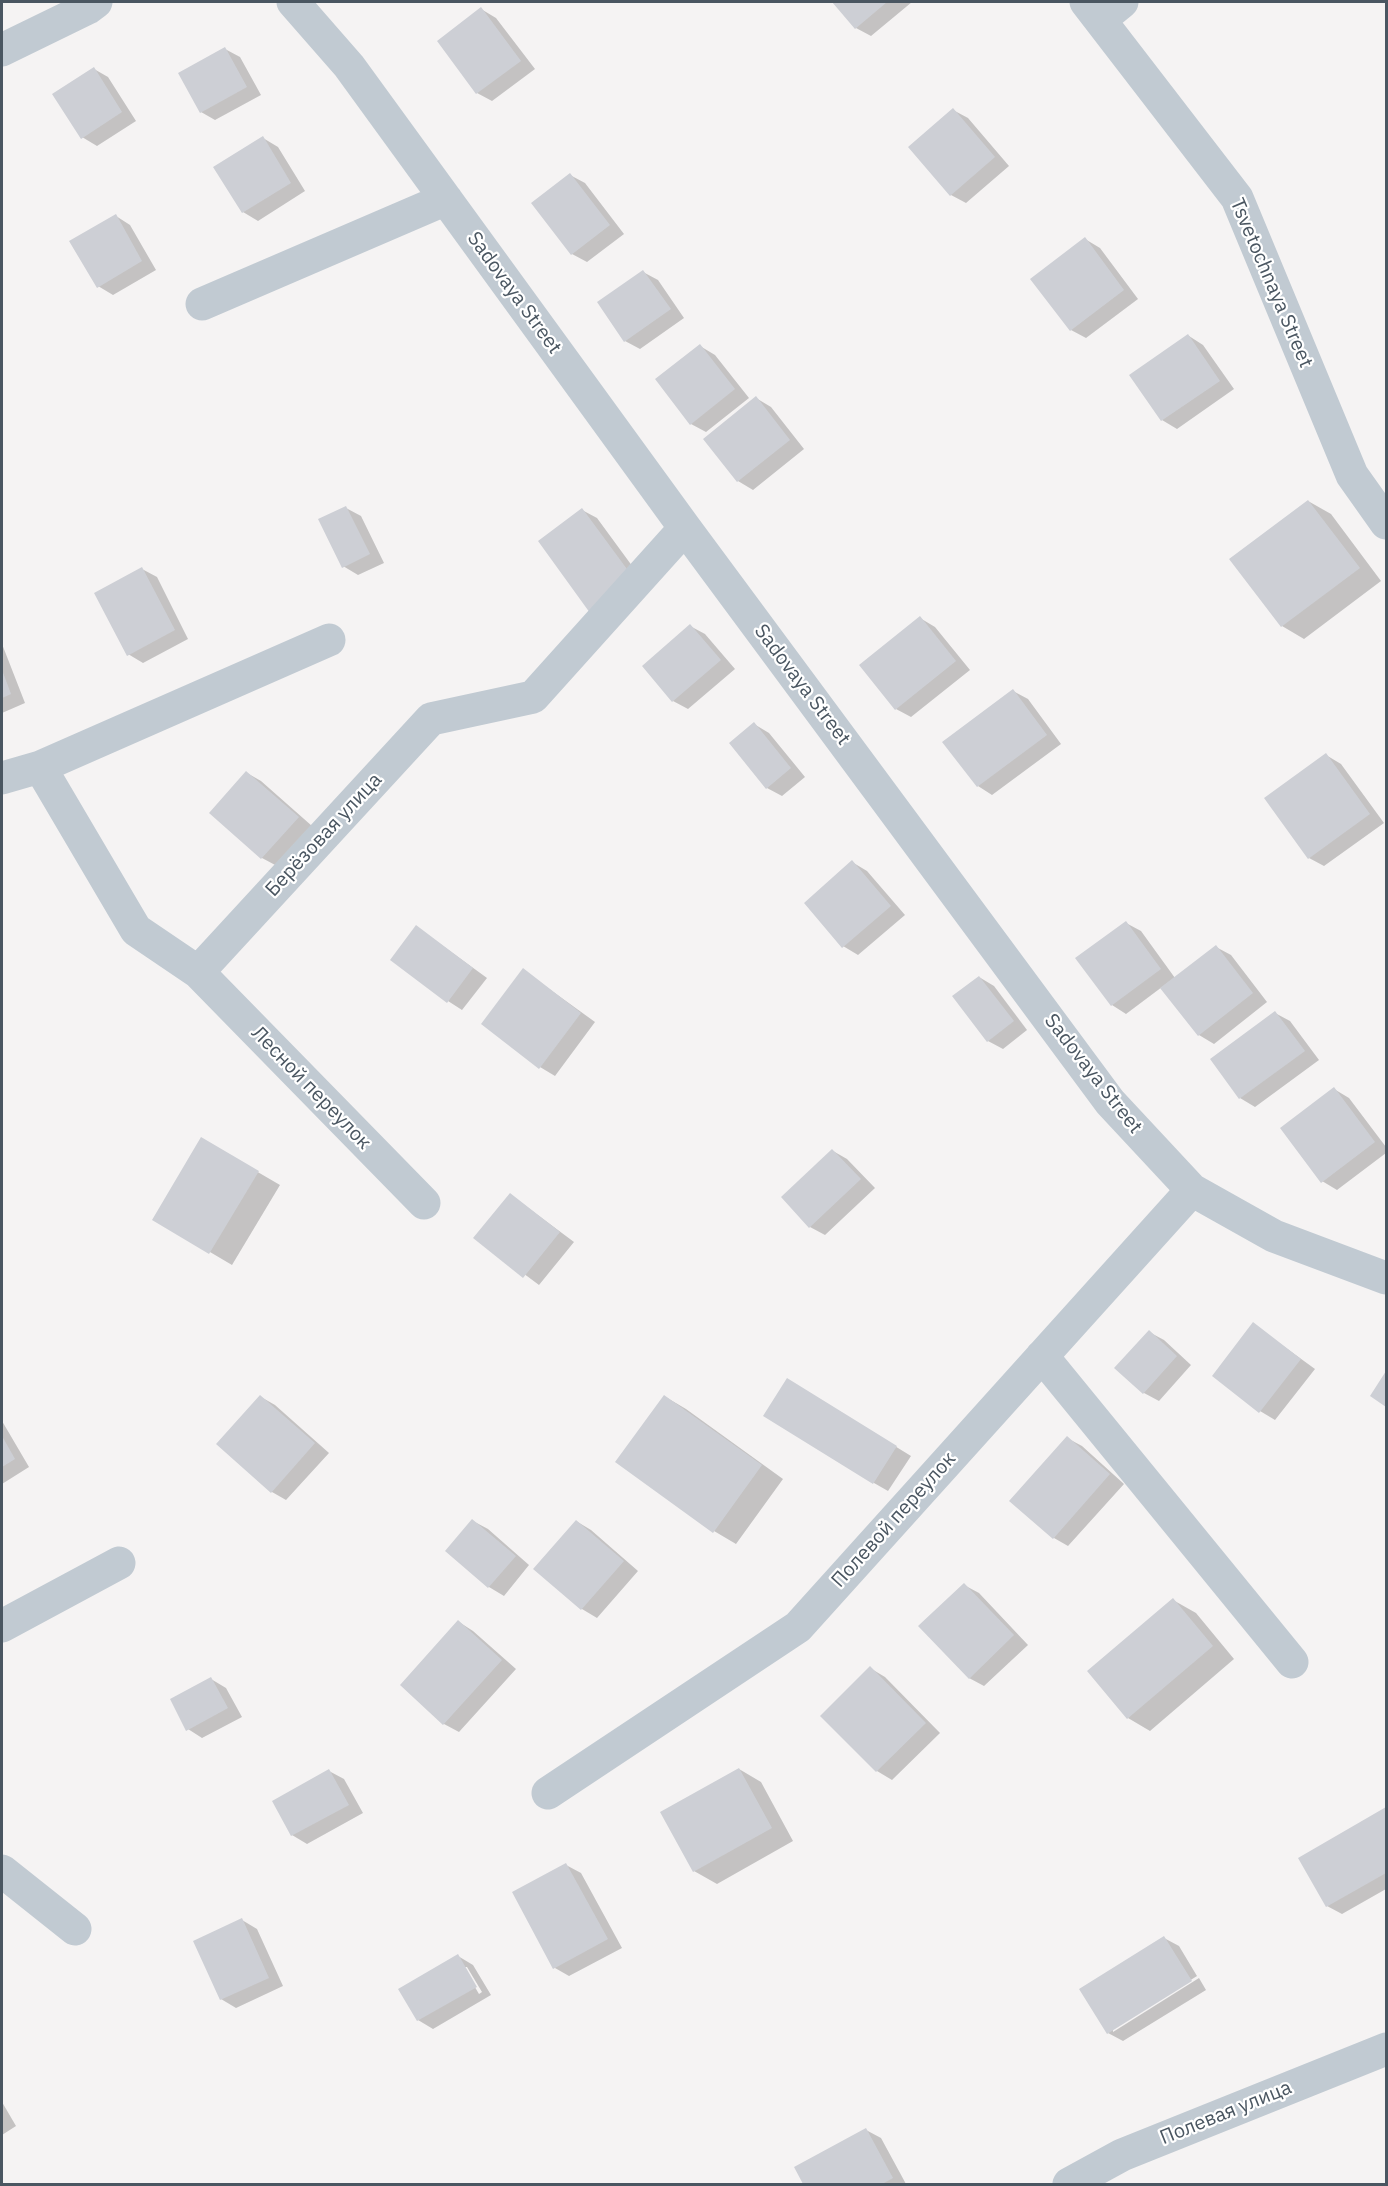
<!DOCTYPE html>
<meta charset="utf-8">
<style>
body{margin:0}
#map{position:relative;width:1388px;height:2186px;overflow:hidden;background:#f5f3f3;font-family:"IBM Plex Sans",sans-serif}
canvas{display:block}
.frame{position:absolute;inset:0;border:3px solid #4a5661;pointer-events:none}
</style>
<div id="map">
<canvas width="1388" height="2186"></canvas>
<div class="frame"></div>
</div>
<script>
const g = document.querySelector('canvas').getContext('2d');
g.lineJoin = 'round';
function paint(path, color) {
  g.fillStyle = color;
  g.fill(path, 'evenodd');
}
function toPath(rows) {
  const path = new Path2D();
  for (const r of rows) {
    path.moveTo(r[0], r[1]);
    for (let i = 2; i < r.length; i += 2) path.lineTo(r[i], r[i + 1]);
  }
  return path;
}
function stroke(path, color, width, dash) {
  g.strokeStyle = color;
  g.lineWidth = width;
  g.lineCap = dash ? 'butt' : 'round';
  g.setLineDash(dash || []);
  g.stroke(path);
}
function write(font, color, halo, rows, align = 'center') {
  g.font = font + ' "IBM Plex Sans",sans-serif';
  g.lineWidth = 4.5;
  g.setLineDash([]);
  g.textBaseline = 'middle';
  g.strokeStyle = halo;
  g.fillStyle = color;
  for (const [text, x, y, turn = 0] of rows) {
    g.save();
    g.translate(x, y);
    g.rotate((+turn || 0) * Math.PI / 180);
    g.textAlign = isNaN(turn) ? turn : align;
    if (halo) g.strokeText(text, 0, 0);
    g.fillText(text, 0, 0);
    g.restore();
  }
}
const shadow = toPath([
 [834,2,912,2,871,36,856,28],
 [481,9,496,18,535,69,492,101,477,93],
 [225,49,240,57,261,95,215,120,201,112],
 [94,69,108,77,136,121,97,146,82,137],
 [953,110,968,118,1009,166,966,203,951,195],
 [263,138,278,147,305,191,258,221,243,212],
 [570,175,585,183,624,234,587,262,572,254],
 [116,216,130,225,156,270,113,295,98,286],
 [1085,239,1100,248,1138,299,1086,338,1071,330],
 [643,272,658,280,684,318,640,349,625,341],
 [1189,336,1203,345,1234,389,1177,429,1162,420],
 [700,346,715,355,749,398,706,432,691,424],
 [756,398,771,407,804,449,753,490,738,481,705,439],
 [1308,501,1331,514,1381,581,1304,639,1282,626],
 [346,508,361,516,384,563,358,575,343,566],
 [582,510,597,518,649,589,591,612],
 [142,569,157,577,188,639,143,663,128,654],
 [920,618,935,627,970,670,911,717,896,709],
 [690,626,705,634,735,669,688,709,673,701],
 [2,644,25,703,2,713],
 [1013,691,1028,699,1061,744,992,795,978,786],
 [754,724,769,733,805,777,782,796,767,788],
 [1326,755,1341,764,1384,823,1324,866,1309,858],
 [247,773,261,781,312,826,277,866,262,858,211,813],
 [852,862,867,871,905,915,858,955,843,946],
 [1126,923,1141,931,1175,978,1216,947,1231,955,1267,1002,1214,1044,1199,1035,1162,987,1126,1014,1112,1005],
 [417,927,487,978,462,1010,448,1001],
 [523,970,595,1022,555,1076,540,1067],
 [979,977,994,986,1027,1030,1003,1049,988,1041],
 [1275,1013,1290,1021,1319,1060,1255,1107,1240,1098],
 [1334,1089,1349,1098,1386,1147,1386,1153,1337,1190,1322,1181],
 [201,1139,280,1185,232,1265,154,1219],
 [833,1151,847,1159,875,1188,825,1235,810,1227],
 [511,1195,574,1242,539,1285,476,1238],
 [1253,1324,1315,1369,1275,1420,1260,1411],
 [1149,1332,1164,1340,1191,1365,1159,1401,1144,1393,1116,1368],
 [802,1389,911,1456,888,1491,874,1483],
 [664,1396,686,1409,783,1479,736,1544,714,1531],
 [261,1397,275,1405,329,1453,286,1500,272,1492],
 [2,1421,29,1467,2,1484],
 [1067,1438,1082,1446,1124,1484,1068,1546,1054,1538],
 [473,1521,488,1529,529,1565,504,1596,489,1587,447,1551],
 [576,1521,591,1530,638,1571,597,1618,582,1609,535,1568],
 [964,1585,979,1593,1028,1645,984,1686,969,1678],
 [1173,1600,1196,1613,1234,1659,1150,1731,1128,1718],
 [459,1622,473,1631,516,1669,459,1732,444,1724,402,1685],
 [870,1668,885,1677,940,1733,892,1780,877,1771,822,1716],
 [211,1679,226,1688,242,1717,202,1738,188,1729],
 [739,1769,761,1782,793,1841,717,1884,694,1871],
 [329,1771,344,1779,363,1813,307,1844,292,1835,274,1801],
 [1386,1809,1386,1889,1342,1914,1327,1906,1300,1858],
 [566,1865,581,1873,622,1948,569,1976,555,1968],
 [242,1920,257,1929,283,1986,236,2008,221,1999],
 [1164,1938,1179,1946,1197,1976,1113,2029,1113,2032,1199,1978,1206,1990,1123,2041,1108,2033],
 [458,1956,473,1965,491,1995,433,2029,418,2020],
 [463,1967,467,1967,482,1992,479,1994],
 [2,2102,16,2126,2,2135],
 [866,2130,881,2138,906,2184,805,2184,796,2168]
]);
const building = toPath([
 [832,2,887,2,855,29],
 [481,7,521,61,476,94,437,41],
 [225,47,247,87,200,113,178,73],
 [94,67,122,112,81,139,52,94],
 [953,108,995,157,950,196,908,147],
 [263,136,291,183,242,213,213,167],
 [570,173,610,225,571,255,531,203],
 [116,214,142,261,97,288,69,241],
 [1085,237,1124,290,1070,331,1030,279],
 [643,270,671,309,624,342,597,302],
 [1188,334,1220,381,1161,421,1129,375],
 [700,344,735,389,690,425,655,379],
 [756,396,790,440,737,482,703,439],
 [1308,500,1360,568,1281,627,1229,559],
 [346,506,370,554,342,568,318,519],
 [582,508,635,580,590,613,538,541],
 [142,567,175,630,127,656,94,593],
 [920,616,956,661,895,710,859,665],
 [690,624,721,660,672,702,642,666],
 [2,670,11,694,2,698],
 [1013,689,1047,735,977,787,942,742],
 [754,722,791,768,766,789,729,743],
 [1326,753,1370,814,1308,859,1264,798],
 [246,771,299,817,261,859,209,813],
 [852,860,891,906,842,948,804,903],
 [1126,921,1161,969,1111,1006,1075,958],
 [416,925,473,968,447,1003,390,960],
 [1216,945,1253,993,1198,1036,1160,988],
 [523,968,581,1013,539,1069,481,1024],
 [979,976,1014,1021,987,1042,952,996],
 [1275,1011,1305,1051,1239,1099,1210,1059],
 [1334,1087,1375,1142,1321,1183,1280,1128],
 [201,1137,259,1171,209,1254,152,1220],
 [832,1149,861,1179,809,1228,781,1197],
 [510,1193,560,1232,523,1278,473,1238],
 [1253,1322,1301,1359,1259,1413,1212,1376],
 [1149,1330,1177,1356,1143,1394,1114,1368],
 [1386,1371,1386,1407,1370,1396],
 [787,1378,897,1446,873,1484,763,1416],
 [260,1395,315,1443,271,1493,216,1444],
 [664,1395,762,1465,713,1533,615,1462],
 [2,1436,15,1459,2,1467],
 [1067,1436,1110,1474,1053,1539,1009,1501],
 [472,1519,516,1556,488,1588,445,1551],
 [576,1520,624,1561,581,1610,533,1569],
 [964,1583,1014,1635,969,1679,918,1626],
 [1173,1598,1213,1646,1127,1719,1087,1671],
 [458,1620,502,1660,443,1725,400,1685],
 [870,1666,926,1723,876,1772,820,1716],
 [211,1677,228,1708,186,1731,170,1699],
 [739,1768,772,1828,693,1872,660,1812],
 [329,1769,349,1805,291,1836,272,1801],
 [1386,1807,1386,1873,1326,1907,1298,1858],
 [566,1863,608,1939,553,1969,512,1892],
 [242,1918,269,1978,220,2000,193,1941],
 [1164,1936,1192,1981,1107,2034,1079,1989],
 [458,1954,477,1987,417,2021,398,1989],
 [866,2128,893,2178,882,2184,803,2184,794,2167]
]);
const minor = toPath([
 [293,2,349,66,685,528,1110,1102,1192,1190,1274,1236,1386,1278],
 [1086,2,1237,198,1352,475,1386,523],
 [1100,20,1122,2],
 [2,50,88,8,96,2],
 [202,304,446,199],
 [40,767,329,640],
 [2,778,40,767,136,930,198,972,431,719,533,697,685,528],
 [198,972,424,1203],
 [1042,1356,1292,1662],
 [2,1626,119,1563],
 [548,1793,798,1627,1192,1190],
 [2,1871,75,1929],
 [1069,2184,1122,2155,1386,2049]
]);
const streetNames = [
 ["Tsvetochnaya Street",1271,283,67],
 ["Sadovaya Street",514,293,54],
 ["Sadovaya Street",802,685,53],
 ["Берёзовая улица",324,835,-47],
 ["Sadovaya Street",1093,1074,52],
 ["Лесной переулок",311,1088,46],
 ["Полевой переулок",894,1520,-48],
 ["Полевая улица",1226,2113,-22]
];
paint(shadow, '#0003');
paint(building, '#cdcfd5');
stroke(minor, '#c1cad2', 33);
write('20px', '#4a5661', '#fff', streetNames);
</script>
